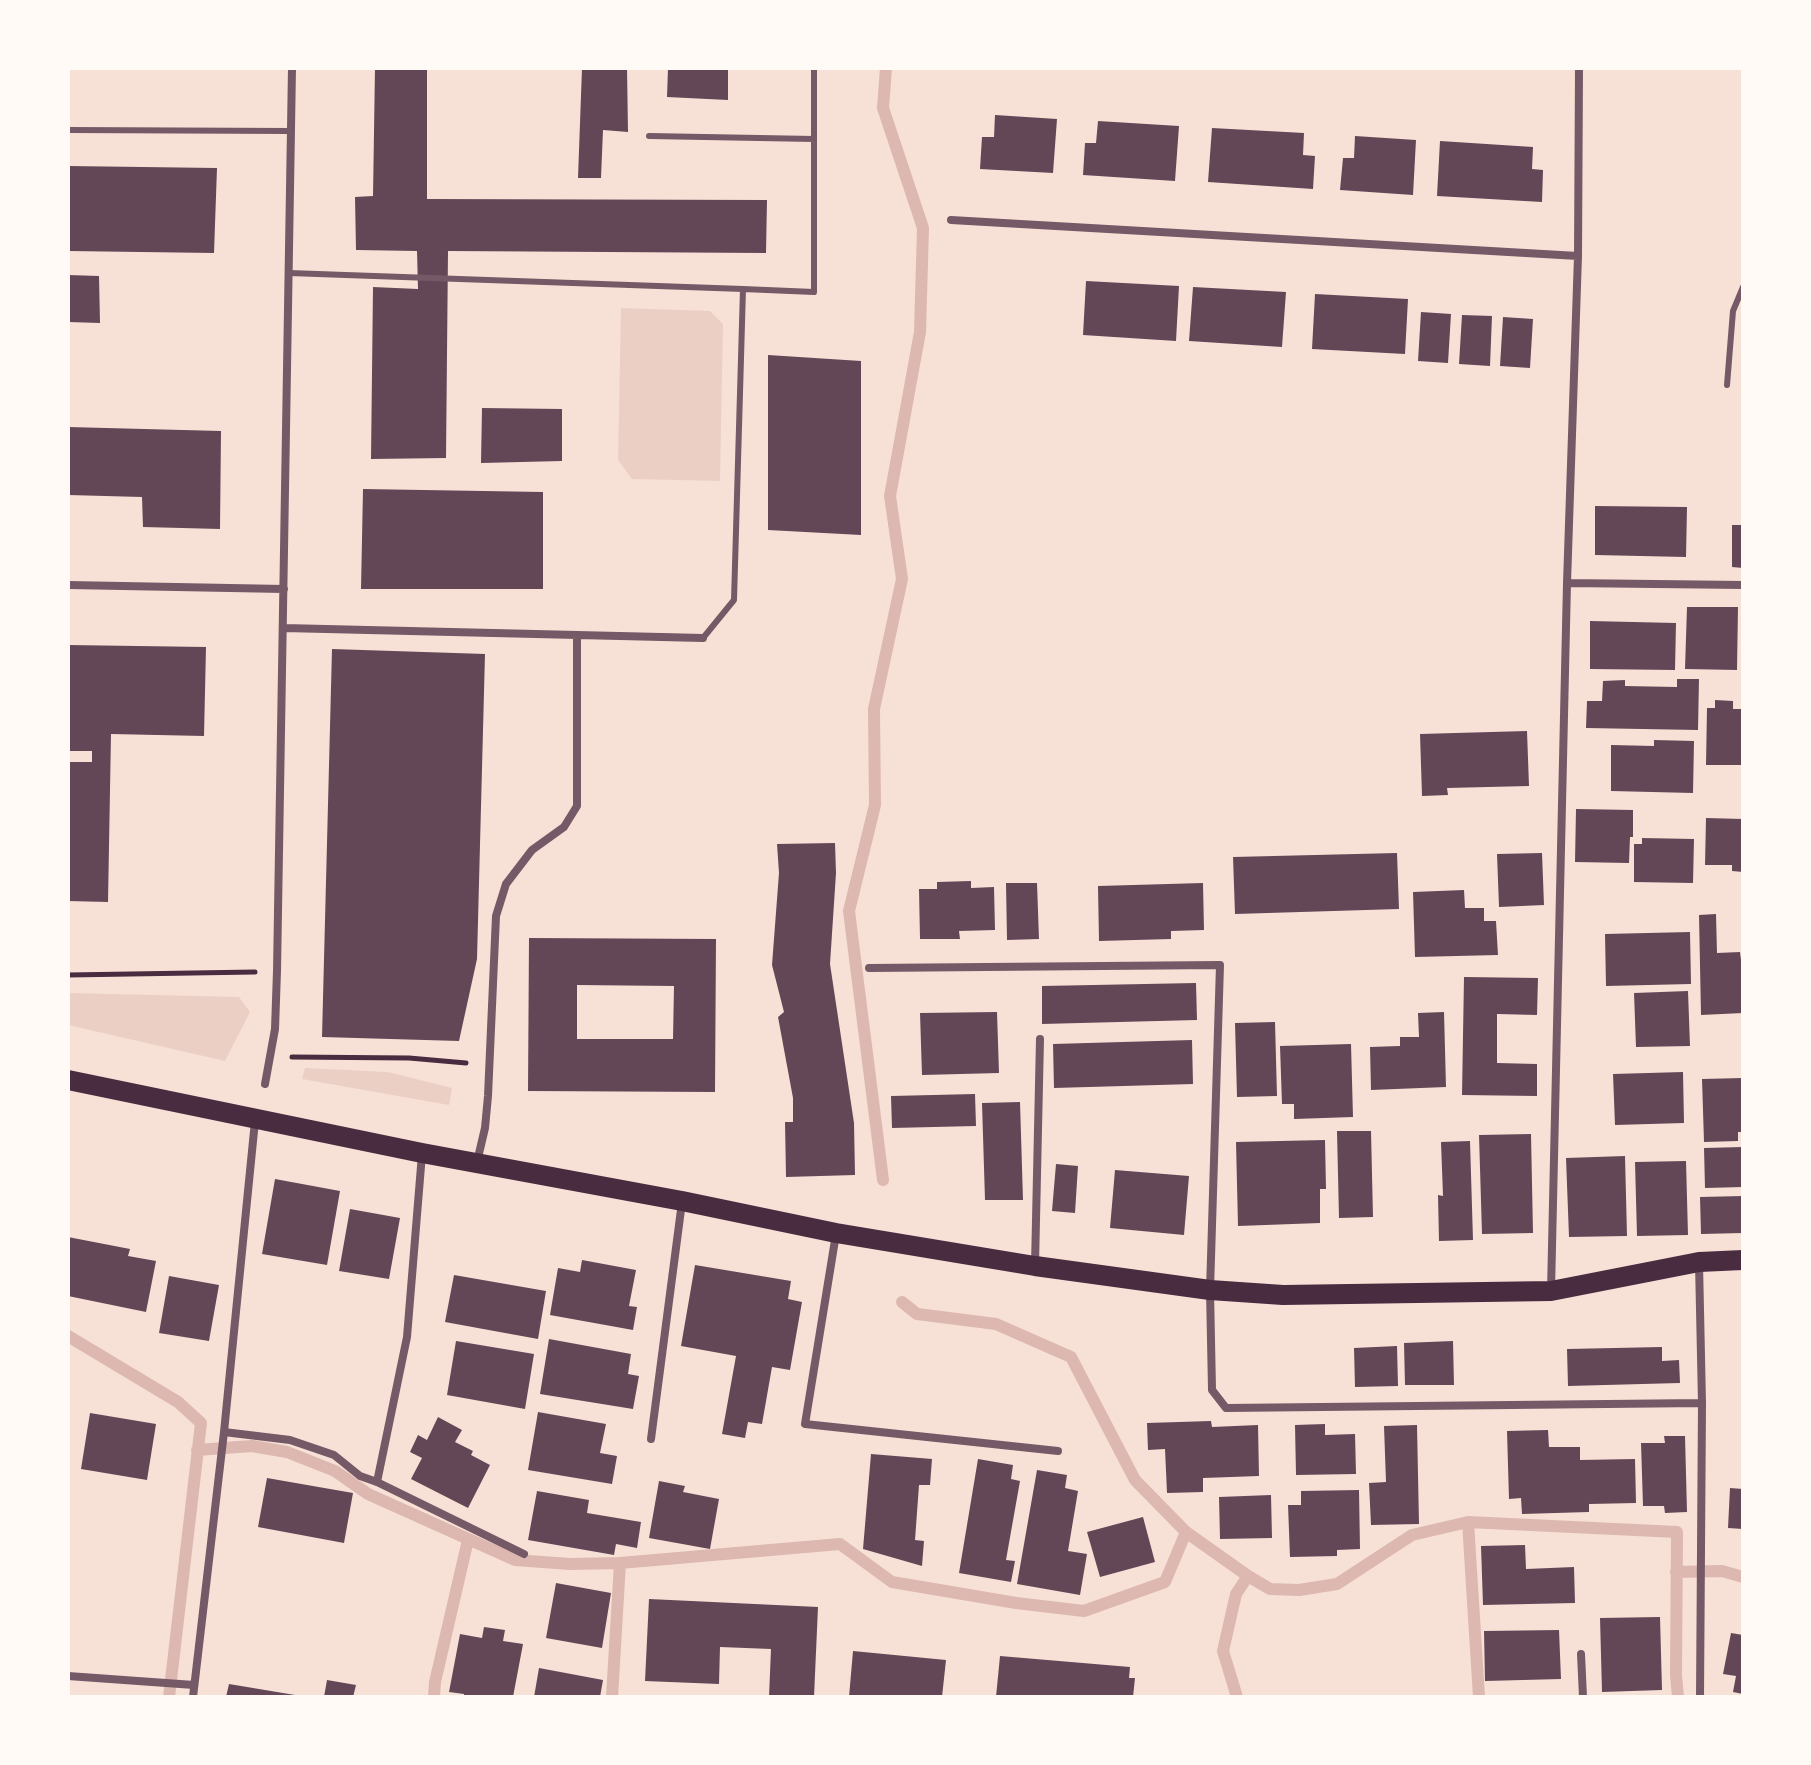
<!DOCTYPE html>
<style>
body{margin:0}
#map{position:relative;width:1811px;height:1765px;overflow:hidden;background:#f7e1d7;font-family:Karla,sans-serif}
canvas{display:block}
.frame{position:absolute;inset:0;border:70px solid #fffaf5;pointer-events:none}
</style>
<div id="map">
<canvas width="1811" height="1765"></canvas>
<div class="frame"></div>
</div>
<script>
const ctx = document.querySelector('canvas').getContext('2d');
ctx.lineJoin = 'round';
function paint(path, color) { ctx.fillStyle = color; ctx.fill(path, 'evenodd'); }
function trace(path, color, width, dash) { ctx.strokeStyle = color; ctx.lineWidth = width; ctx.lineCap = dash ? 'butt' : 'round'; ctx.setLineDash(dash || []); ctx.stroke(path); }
paint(new Path2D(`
 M621,308L710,311L723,324L720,481L632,479L618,460Z
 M68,993L239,997L250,1012L225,1061L68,1025Z
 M305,1068L388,1072L452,1088L449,1105L302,1079Z`), '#ebcfc5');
trace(new Path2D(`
 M883,1180L849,911L875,805L874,709L902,579L890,496L920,332L923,228L883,108L886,68
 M902,1302L917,1314L996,1324L1071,1357L1135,1480L1186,1532L1248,1576L1270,1589L1299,1590L1337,1584L1412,1535L1468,1522L1677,1532L1676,1675L1678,1697
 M68,1336L178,1402L201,1423L169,1697
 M197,1450L252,1446L287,1452L335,1471L368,1494L515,1560L570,1564L620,1563
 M1468,1522L1479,1697
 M1676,1572L1722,1571L1743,1577
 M434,1697L435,1682L468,1540
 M612,1697L620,1563L840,1544L892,1582L1016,1603L1084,1611L1165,1582L1186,1532
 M1237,1697L1223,1651L1236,1594L1248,1576`), '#dcb8b0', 12);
paint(new Path2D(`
 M375,68H427V199L767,200L766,253L448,251L446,458L371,459L373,287L418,289L417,251L356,250L355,197L373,196Z
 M582,68H627L628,132L603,130L601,178H578Z
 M668,68H728V100L667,97Z
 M995,115L1057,119L1053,173L980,169L982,137H994Z
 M1098,121L1179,126L1175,181L1083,175L1085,143H1096Z
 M1212,128L1304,133L1303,155L1315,156L1313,189L1208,182Z
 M1355,136L1416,140L1413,195L1340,190L1343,158H1354Z
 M1440,141L1533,147L1532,169L1543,170L1542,202L1437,196Z
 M68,166L217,168L214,253L68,251Z
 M68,275L99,276L100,323L68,322Z
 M1086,281L1179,286L1176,341L1083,335Z
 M1193,287L1286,292L1282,347L1189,341Z
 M1315,294L1408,299L1405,354L1312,349Z
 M1421,312L1451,314L1448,363L1418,361Z
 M1462,315L1492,316L1490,366L1459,364Z
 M1503,317L1533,319L1530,368L1500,366Z
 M768,355L861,361V535L768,530Z
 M482,408L562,409V461L481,463Z
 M68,427L221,431L220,529L143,527L142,497L68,495Z
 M363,489L543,492V589H361Z
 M1595,506L1687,507L1686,557L1595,555Z
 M1732,525H1743V568L1732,567Z
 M1687,607H1738L1737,670L1685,669Z
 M1590,621L1676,623L1675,670L1590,669Z
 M68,645L206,647L204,736L111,734L108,902L68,901V762H92V751H68Z
 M332,649L485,654L477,959L459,1041L322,1037Z
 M1677,679H1699L1698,730L1586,728L1587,701H1602L1603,681L1625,680V686L1677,687Z
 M1715,700L1733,701V709H1743V765H1706L1707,708H1715Z
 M1527,731L1529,786L1447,788L1448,795L1422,796L1420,734Z
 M1654,740L1694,741L1693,793L1611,791V745L1654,746Z
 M1576,809L1633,810V837H1630L1629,863L1575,862Z
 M1706,818L1743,819V872L1732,871V865H1705Z
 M1642,838L1694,839L1693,883L1634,882V844H1642Z
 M835,843L836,873L830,964L854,1123L855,1175L786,1177L785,1122H793V1098L778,1017L784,1012L772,965L779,873L777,844Z
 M1397,853L1399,909L1235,914L1233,857Z
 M1542,853L1544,905L1499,907L1497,854Z
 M971,881V888L994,887L995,930L959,931L960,939H920L919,889H937V882Z
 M1006,883H1037L1039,939L1007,940Z
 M1203,883L1204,930L1171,931V939L1099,941L1098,886Z
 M1464,890L1465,908H1484V921H1496L1498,955L1415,957L1413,892Z
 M1716,914L1717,953L1740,952L1741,960H1743V1013L1701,1015L1699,915Z
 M1690,932L1691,984L1606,986L1605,934Z
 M529,938L716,939L715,1092L528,1091ZM577,985L674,986L673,1039H577Z
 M1464,977L1538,978L1537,1015L1497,1014V1063L1537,1064V1096L1462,1095Z
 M1196,983L1197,1020L1042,1024V986Z
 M1688,991L1690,1046L1636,1047L1634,993Z
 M997,1012L999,1073L922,1075L920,1013Z
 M1444,1012L1446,1087L1371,1090L1370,1047L1400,1046V1037H1419L1418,1013Z
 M1275,1022L1277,1096L1237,1097L1235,1023Z
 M1192,1040L1193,1084L1054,1088L1053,1044Z
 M1351,1044L1353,1117L1294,1119V1104H1282L1280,1046Z
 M1683,1072L1684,1123L1615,1125L1613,1074Z
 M1743,1078V1132H1738V1141L1704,1142L1702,1079Z
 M975,1094L976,1126L892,1128L891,1096Z
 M1020,1102L1023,1200H985L982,1103Z
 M1337,1131H1371L1373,1217L1339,1218Z
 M1531,1134L1533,1233L1482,1234L1479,1135Z
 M1325,1140L1326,1189H1320V1223L1238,1226L1236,1142Z
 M1470,1141L1473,1240L1439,1241L1438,1195L1443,1196L1441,1142Z
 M1743,1147V1187L1705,1188L1704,1148Z
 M1625,1156L1627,1236L1569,1237L1566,1158Z
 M1686,1161L1688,1235L1637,1236L1635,1162Z
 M1056,1164L1078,1166L1075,1213L1052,1211Z
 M1115,1170L1189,1176L1184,1235L1110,1228Z
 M275,1179L340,1191L327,1265L262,1254Z
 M1743,1196V1233L1701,1234L1700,1197Z
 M350,1209L400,1218L389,1279L339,1271Z
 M68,1237L130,1249L128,1256L156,1261L146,1312L68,1296Z
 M582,1260L636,1270L629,1306L637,1307L633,1330L550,1315L558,1268L580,1272Z
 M695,1265L791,1281L788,1299L802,1302L790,1370L772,1367L762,1424L748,1422L745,1438L722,1434L736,1356L681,1346Z
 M454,1275L546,1291L538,1339L445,1322Z
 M169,1276L219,1285L209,1341L159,1333Z
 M549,1339L631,1354L628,1374L639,1376L633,1409L540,1394Z
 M456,1341L534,1354L525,1409L447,1395Z
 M1453,1341L1454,1385H1405L1404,1343Z
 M1397,1346L1398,1386L1355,1387L1354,1348Z
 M1662,1347V1361L1679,1360L1680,1383L1568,1386L1567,1349Z
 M538,1412L606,1424L600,1453L617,1456L612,1484L528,1470Z
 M90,1413L156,1424L147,1480L81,1469Z
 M438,1417L462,1430L455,1442L473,1451L471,1455L490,1465L468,1508L411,1479L422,1458L410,1452L418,1435L427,1440Z
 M1211,1421L1212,1427L1258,1425L1259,1476L1203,1478V1492L1167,1493L1165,1449L1148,1450L1147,1423Z
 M1325,1424V1435L1355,1434L1356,1474L1296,1475L1295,1425Z
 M1417,1425L1419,1524L1371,1525L1369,1483L1386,1482L1384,1426Z
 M1548,1430L1549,1447H1580V1460L1635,1459L1636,1503L1589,1504V1512L1522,1514L1521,1498L1509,1499L1507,1431Z
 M1664,1436H1685L1687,1512L1665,1513L1664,1506H1643L1641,1443H1665Z
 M871,1454L932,1459L930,1485H919L915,1540L924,1541L922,1566L863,1549Z
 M978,1459L1013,1465L1011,1479L1020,1481L1006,1560L1015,1561L1011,1582L959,1573Z
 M1037,1470L1067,1475L1065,1488L1078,1491L1068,1551L1087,1554L1080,1595L1017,1584Z
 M267,1478L353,1493L344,1543L258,1527Z
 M659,1481L685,1486L683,1492L719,1499L710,1549L649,1538Z
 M1730,1488L1743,1489V1529L1728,1528Z
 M1359,1490L1360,1549L1337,1550V1556L1290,1557L1288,1505H1301V1491Z
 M537,1491L589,1500L587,1513L641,1522L637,1548L616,1544L614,1555L528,1540Z
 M1271,1495L1272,1538L1220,1539L1219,1497Z
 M1143,1517L1155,1562L1100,1577L1087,1532Z
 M1525,1545L1526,1569L1574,1567L1575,1603L1483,1605L1481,1546Z
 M556,1583L611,1593L602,1648L546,1638Z
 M649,1599L818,1607L814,1697H769L771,1649L720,1647L719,1684L645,1681Z
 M1660,1617L1662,1690L1602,1692L1600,1618Z
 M484,1627L505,1630L503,1641L523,1644L513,1697H464V1694L449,1692L460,1634L482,1638Z
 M1559,1630L1561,1679L1485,1681L1484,1631Z
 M1731,1633L1743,1635V1694L1733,1692L1736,1676L1723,1674Z
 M853,1651L946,1660L942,1697H849Z
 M1000,1656L1130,1667L1129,1678H1135L1133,1697H996Z
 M539,1668L603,1680L600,1697H534Z
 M327,1680L356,1685L353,1697H324Z
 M229,1684L295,1695V1697H226Z`), '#644757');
trace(new Path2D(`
 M68,975L255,972
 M292,1057L409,1058L466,1063`), '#4a2c40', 5);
trace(new Path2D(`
 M68,130L291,131
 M649,136L814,139
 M289,273L743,289
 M1727,385L1733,311L1743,287
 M703,638L734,600L743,289L814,292V68`), '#755966', 6);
trace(new Path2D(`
 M951,220L1578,256
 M1567,583L1743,585
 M68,585L284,589
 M284,628L703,638
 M869,968L1220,965L1210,1290L1212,1390L1226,1408L1702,1403
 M265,1084L275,1029L277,971L292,68
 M477,1162L485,1128L488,1096L496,916L506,884L532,850L564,827L577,806V635
 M836,1234L805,1424L1058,1451
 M1699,1263L1702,1403L1700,1697
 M1035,1265L1040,1039
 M1551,1291L1567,583L1578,256L1579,68
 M224,1432L290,1440L334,1455L360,1476L377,1482L524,1554
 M651,1439L682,1202
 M377,1482L407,1337L422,1154
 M1581,1654L1583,1697
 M68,1676L194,1685
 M193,1697L224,1432L255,1121`), '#755966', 8);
trace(new Path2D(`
 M68,1080L422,1153L682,1201L836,1233L1035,1266L1210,1290L1283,1295L1551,1291L1699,1262L1743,1260`), '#4a2c40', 20);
</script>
